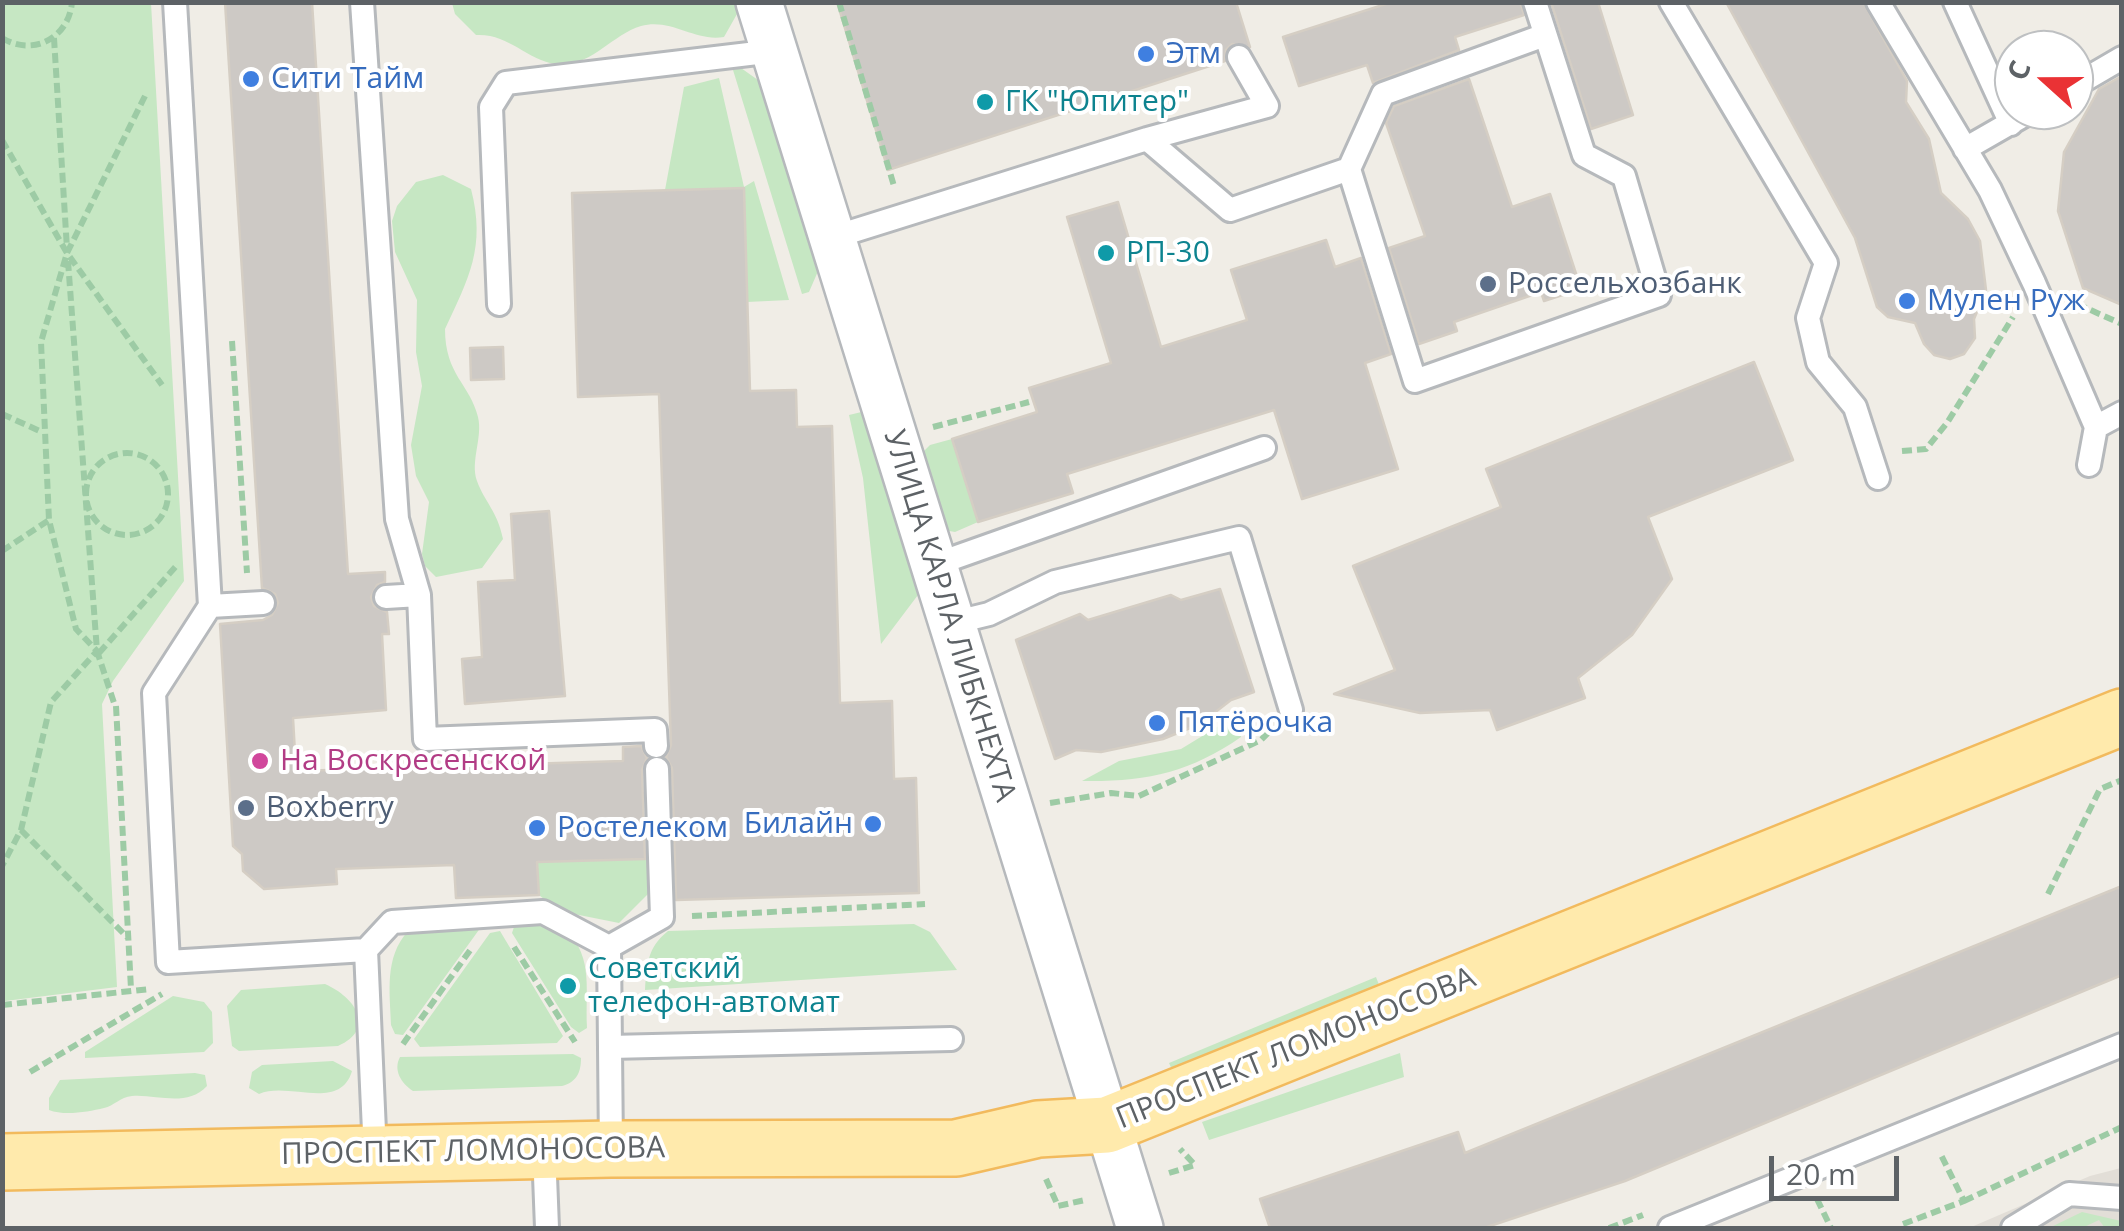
<!DOCTYPE html>
<meta charset="utf-8">
<style>
body{margin:0}
#map{position:relative;width:2124px;height:1231px;overflow:hidden;background:#f0ede6;font-family:"Open Sans",sans-serif}
canvas{display:block}
.frame{position:absolute;inset:0;border:5px solid #5d6266;pointer-events:none}
.north{position:absolute;left:1994px;top:30px;width:100px;height:100px;box-sizing:border-box;background:#fff;border:2px solid #bec0c2;border-radius:50%;rotate:291deg;font-size:28px;font-weight:700;line-height:40px;text-align:center;color:#5d6266}
.north::after{content:'';display:block;margin:auto;width:35px;height:45px;background:#ea3235;clip-path:polygon(50% 0,100% 100%,50% 72%,0 100%)}
.scale{position:absolute;left:1769px;top:1156px;width:130px;height:45px;box-sizing:border-box;border:5px solid #5d6266;border-top:0;padding-left:12px;font-size:30px;line-height:35px;white-space:nowrap;color:#5d6266;-webkit-text-stroke:8px #fff;paint-order:stroke}
</style>
<div id="map">
<canvas width="2124" height="1231"></canvas>
<div class="frame"></div>
<div class="north">С</div>
<div class="scale">20 m</div>
</div>
<script>
const ctx = document.querySelector('canvas').getContext('2d');
ctx.lineJoin = 'round';
function paint(path, color) { ctx.fillStyle = color; ctx.fill(path, 'evenodd'); }
function trace(path, color, width, dash) { ctx.strokeStyle = color; ctx.lineWidth = width; ctx.lineCap = dash ? 'butt' : 'round'; ctx.setLineDash(dash || []); ctx.stroke(path); }
function write(font, color, halo, rows, align = 'center') {
  ctx.font = font + ' "Open Sans",sans-serif'; ctx.lineWidth = 8; ctx.setLineDash([]); ctx.textBaseline = 'middle'; ctx.strokeStyle = halo; ctx.fillStyle = color; for (const [text, x, y, turn = 0] of rows) {
    ctx.save(); ctx.translate(x, y); ctx.rotate((+turn || 0) * Math.PI / 180); ctx.textAlign = isNaN(turn) ? turn : align; if (halo) ctx.strokeText(text, 0, 0); ctx.fillText(text, 0, 0); ctx.restore();
  }
}
paint(new Path2D(`
 M2121,1168V1228H1969L2090,1176Z`), '#e2ded7');
paint(new Path2D(`
 M736,2L737,14L724,37C694,42 672,18 641,26C611,35 591,68 556,64C527,60 508,33 476,35L455,14L452,3Z
 M2,3H151L184,581L113,681L102,704L117,987L5,1001Z
 M741,68L765,85L822,262L809,292L802,294L733,70Z
 M719,78L744,187L754,181L789,300L747,302L744,188L665,190L684,87Z
 M443,175L471,189C486,247 469,278 445,329C445,375 470,384 478,417C483,438 470,461 477,481C485,503 497,510 503,539L482,568L436,577L425,566L422,554L429,502L416,476L411,445L422,386L416,352L417,300L395,252L392,221L397,206L416,182Z
 M874,409L924,587L881,644L863,478L849,415Z
 M952,439L978,522L955,532L933,528L914,461L930,445Z
 M1240,713L1241,737C1189,773 1145,782 1082,781L1119,761L1181,749Z
 M648,859L650,892L619,923L559,911L539,895L537,862Z
 M477,923L481,927L403,1035L395,1034L391,1025C390,992 384,958 408,931Z
 M559,923C595,954 585,984 587,1028L579,1033L571,1027L512,933L514,927Z
 M914,924L930,932L957,970L645,990C647,964 647,948 668,931Z
 M500,931L563,1036L557,1043L420,1047L414,1039L490,933Z
 M1376,977L1383,995L1177,1081L1169,1063Z
 M325,984C355,997 377,1029 338,1046L239,1051L232,1046L227,1006L241,990Z
 M173,996L204,1002L212,1012L213,1043L204,1052L85,1058V1052Z
 M1400,1053L1404,1077L1209,1140L1202,1122Z
 M573,1054L581,1058C581,1072 577,1082 562,1086L413,1091C401,1083 393,1070 400,1057Z
 M333,1061L352,1071C340,1112 288,1081 259,1094L249,1088L252,1072L262,1065Z
 M195,1073L205,1075L207,1086C186,1108 157,1094 132,1096C120,1097 114,1106 104,1108C88,1112 64,1116 49,1110V1098L60,1080Z
 M2082,1212L2121,1221V1228H2105L2099,1220L2082,1228H2049Z`), '#c6e7c3');
const building = new Path2D(`
 M225,2H312L348,574L385,572V582L377,585L371,597L374,606L387,612L389,634H382L386,710L293,718L296,771L623,761V747L641,746L647,758L642,770L645,859L537,862L539,895L456,898L454,865L336,869L337,884L264,889L243,871L242,854L233,846L220,624L263,620L272,615L278,603L275,594L262,588Z
 M837,2H1236L1250,47L1232,44L1226,50L1225,61L888,170Z
 M1392,2H1520L1524,15L1455,37L1459,50L1373,83L1367,65L1299,86L1283,37Z
 M1551,2H1598L1633,115L1591,129Z
 M1726,2H1863L1907,81L1906,102L1929,139L1941,193L1968,219L1980,241L1986,290L1974,319L1975,338L1964,354L1950,359L1934,355L1924,344L1915,323L1888,317L1877,307L1855,238Z
 M2122,76V305L2083,288L2058,211L2064,152L2099,89Z
 M1469,79L1512,207L1550,194L1581,289L1544,301L1541,292L1454,322L1457,331L1419,344L1389,248L1425,236L1386,123L1394,106Z
 M744,188L750,391L796,390L797,427L832,426L840,703L892,701L894,779L916,778L919,893L676,900L672,768L666,757L671,745L659,394L578,397L572,193Z
 M1118,202L1161,347L1247,320L1231,270L1326,240L1335,267L1361,258L1391,354L1365,363L1398,469L1302,499L1274,410L1067,474L1073,493L978,522L952,439L1037,412L1029,388L1111,363L1067,217Z
 M503,347L504,379L471,380L470,348Z
 M1754,362L1793,460L1648,517L1672,579L1632,635L1578,678L1585,698L1497,730L1490,710L1420,713L1334,694L1395,670L1353,566L1501,507L1486,469Z
 M549,511L565,696L465,704L462,659L482,657L478,582L515,580L511,514Z
 M1220,589L1254,692L1231,700L1200,724L1163,739L1101,752L1076,750L1055,759L1016,640L1080,614L1088,620L1171,595L1181,600Z
 M2122,886V975L1625,1181L1484,1228H1270L1260,1199L1458,1132L1465,1153Z`);
paint(building, '#cdc9c5');
trace(building, '#d5cec4', 2.5);
const lane = new Path2D(`
 M175,2L210,606L154,693L168,962L366,950
 M362,2L397,519L419,595L425,739L655,730L656,746
 M1535,2L1584,155L1624,176L1659,295L1415,381L1349,169L1383,94L1545,35
 M1671,2L1826,263L1808,318L1818,362L1855,407L1878,478
 M1878,2L1990,190L2034,283L2096,427L2089,465
 M1955,2L2011,124
 M2074,86L2122,58
 M1147,139L1267,106L1239,57
 M1965,149L2033,110
 M831,238L1147,139L1230,210L1349,169
 M499,304L491,107L506,83L774,51
 M2096,427L2122,413
 M931,566L1264,448
 M386,597L419,595
 M210,606L263,603
 M952,623L989,614L1055,582L1239,538L1291,710
 M609,947L662,917L657,769
 M610,1047L951,1039
 M544,1150L547,1228
 M375,1154L366,950L392,922L543,912L609,947L611,1149
 M1670,1228L2122,1045
 M2013,1228L2069,1194L2122,1198`);
const street = new Path2D(`
 M759,2L1140,1228`);
const primary = new Path2D(`
 M2,1162L611,1149L956,1148L1038,1129L1107,1125L2122,717`);
trace(lane, '#b6b9bc', 28);
trace(street, '#b6b9bc', 50);
trace(primary, '#f2ba5d', 60);
trace(new Path2D(`
 M839,2L894,186
 M2,38C33,57 69,38 72,2
 M54,38L67,249
 M145,96L67,253L162,385
 M2,140L67,253L41,342L49,520L76,629L97,651L51,702L21,830L2,866
 M68,261L97,651L115,706
 M2077,304L2122,324
 M232,341L247,573
 M2,414L42,432
 M933,427L1029,402
 M1902,451L1926,449L1947,423L2013,317
 M86 494a41 41 0 1 1 82 0a41 41 0 1 1-82 0Z
 M2,551L49,520
 M99,653L177,565
 M116,706L131,989
 M1050,803L1111,793L1139,796L1261,740L1271,730
 M21,830L128,938
 M2048,894L2100,789L2122,780
 M692,916L925,904
 M514,947L575,1042
 M2,1005L150,989
 M403,1044L471,949
 M30,1072L162,994
 M1169,1173L1195,1165L1180,1149
 M1046,1179L1058,1206L1085,1200
 M1817,1199L1831,1228
 M1964,1201L2122,1127
 M1903,1224L1964,1201L1940,1153
 M1609,1228L1643,1215`), '#9dcba5', 6, [10, 5]);
trace(lane, '#fff', 22);
trace(street, '#fff', 45);
trace(primary, '#ffeaac', 55);
for (const [x, y, r, color] of [
 [1146,54,10,"#3f7fe0"],
 [251,79,10,"#3f7fe0"],
 [985,102,10,"#0f9aa8"],
 [1106,253,10,"#0f9aa8"],
 [1488,284,10,"#5c6f8a"],
 [1907,301,10,"#3f7fe0"],
 [1157,723,10,"#3f7fe0"],
 [260,761,10,"#d1479c"],
 [246,808,10,"#5c6f8a"],
 [873,824,10,"#3f7fe0"],
 [537,828,10,"#3f7fe0"],
 [568,986,10,"#0f9aa8"]
]) { const dot = new Path2D(); dot.arc(x, y, r, 0, 2 * Math.PI); ctx.fillStyle = color; ctx.fill(dot); trace(dot, '#fff', 4); }
write('30px', '#366cbe', '#fff', [
 ["Этм",1166,54],
 ["Сити Тайм",271,79],
 ["Мулен Руж",1927,301],
 ["Пятёрочка",1177,723],
 ["Билайн",853,824,"right"],
 ["Ростелеком",557,828]
], 'left');
write('30px', '#0d838f', '#fff', [
 ["ГК \"Юпитер\"",1005,102],
 ["РП-30",1126,253],
 ["Советский",588,969],
 ["телефон-автомат",588,1003]
], 'left');
write('30px', '#4e5e75', '#fff', [
 ["Россельхозбанк",1508,284],
 ["Boxberry",266,808]
], 'left');
write('30px', '#5d6266', '#fff', [
 ["УЛИЦА КАРЛА ЛИБКНЕХТА",949,616,73],
 ["ПРОСПЕКТ ЛОМОНОСОВА",1296,1049,-22],
 ["ПРОСПЕКТ ЛОМОНОСОВА",473,1152,-1]
]);
write('30px', '#b23c85', '#fff', [
 ["На Воскресенской",280,761]
], 'left');
</script>
